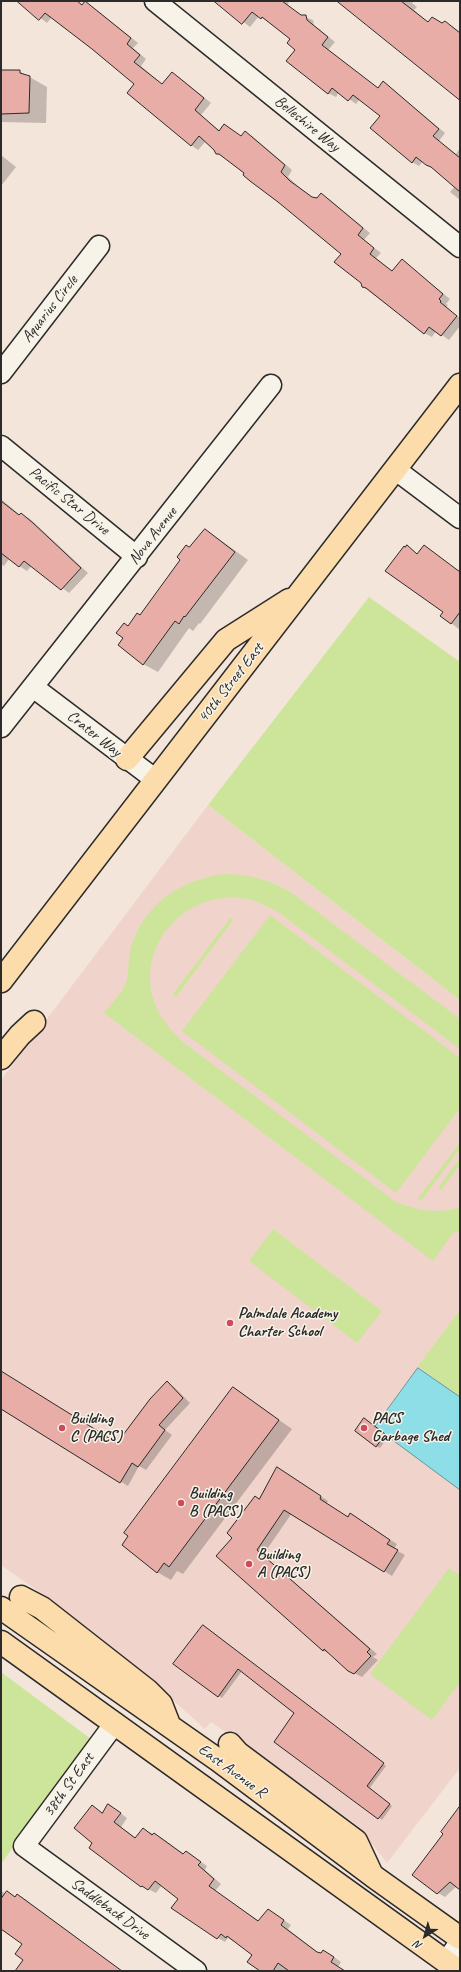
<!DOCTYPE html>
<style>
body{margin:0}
#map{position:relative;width:461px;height:1972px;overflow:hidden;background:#f4e5db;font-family:Caveat,sans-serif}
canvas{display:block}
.frame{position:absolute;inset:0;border:2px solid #2b2b2b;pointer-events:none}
.north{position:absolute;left:405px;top:1916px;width:40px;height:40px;-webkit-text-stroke:3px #f7f3e8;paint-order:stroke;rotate:217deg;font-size:11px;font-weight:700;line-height:16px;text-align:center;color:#2b2b2b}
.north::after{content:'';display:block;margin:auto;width:14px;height:18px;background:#2b2b2b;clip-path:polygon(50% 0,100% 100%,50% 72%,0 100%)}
</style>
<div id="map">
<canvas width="461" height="1972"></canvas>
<div class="frame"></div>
<div class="north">N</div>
</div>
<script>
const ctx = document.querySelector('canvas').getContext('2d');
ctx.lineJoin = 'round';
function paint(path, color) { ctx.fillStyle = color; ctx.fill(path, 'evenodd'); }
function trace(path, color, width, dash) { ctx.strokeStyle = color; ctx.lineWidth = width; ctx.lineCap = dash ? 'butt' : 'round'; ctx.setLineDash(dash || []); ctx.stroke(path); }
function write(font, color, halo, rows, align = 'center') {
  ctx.font = font + ' Caveat,sans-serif'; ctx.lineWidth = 3; ctx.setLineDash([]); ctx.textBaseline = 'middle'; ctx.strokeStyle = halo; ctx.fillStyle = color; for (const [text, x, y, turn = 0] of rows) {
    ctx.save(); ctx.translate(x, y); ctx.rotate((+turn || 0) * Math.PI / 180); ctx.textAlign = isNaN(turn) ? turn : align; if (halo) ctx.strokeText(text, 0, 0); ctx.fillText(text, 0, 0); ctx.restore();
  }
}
paint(new Path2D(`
 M208,805L460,1000V1768L387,1863L358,1826L247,1746L211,1722L205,1729L127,1659L49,1599L1,1565V1080Z`), '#f0d4cb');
paint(new Path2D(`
 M369,597L460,662V1000L208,805Z
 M224,874C250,874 270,880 292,893L460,1019V1049L278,912C266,906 254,899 241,898C188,892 140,940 152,994C156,1014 169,1029 183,1042L396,1202C417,1210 438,1215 460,1207V1231L453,1233L433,1261L104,1013C111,1004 122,993 126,983C129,977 128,957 131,947C145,903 180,880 224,874Z
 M270,915L460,1058V1108L396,1193L182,1031Z
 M230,918L233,920L176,997L173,994Z
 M460,1143V1149L421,1201L418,1198Z
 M460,1158V1165L441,1190L438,1188Z
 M273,1229L382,1311L357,1343L249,1261Z
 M460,1310V1396L442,1385L418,1366Z
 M449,1568L460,1576V1682L432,1720L370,1674Z
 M1,1672L91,1739L1,1864Z`), '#cce59b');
const water = new Path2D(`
 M418,1368L460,1397V1490L375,1427Z`);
paint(water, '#8ddee7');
trace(water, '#66969c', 1);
paint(new Path2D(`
 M18,1H74L83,6L86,3L93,7L138,43L133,48L146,59L141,66L163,85L172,73L179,77L211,103L201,115L220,131L242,137L245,132L252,136L292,170L288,177L298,186L314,199H317L321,195L329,199L370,233L364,240L381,253L376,258L393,272L402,260L450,299L446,304L448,305L446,307L460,318V326L449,340L436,331L432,337L424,333L362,286V282L342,254L245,173L226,158L217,154L215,149L206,141L198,150L191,145L135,84L93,48L52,17L47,23Z
 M217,1H287L289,3L287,5L302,16L313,20L314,25L335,42L328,50L378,88L383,82L390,87L445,133L439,141L456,154L460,148V200L450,192L455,186L435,169L423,161L419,166L412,162L381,116L360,99L356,104L339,92L336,97L328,93L297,50L291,39L269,22L259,16L250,27Z
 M339,1H414L412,3L417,7L414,10L429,23L443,25L445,22L452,26L460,32V100Z
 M1,71H19L47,87L46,123L1,122Z
 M1,155L16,167L1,186Z
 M1,499L20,515L21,514L29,518L41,529L88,573L69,593L32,565L27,571L9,559L4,566L1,564Z
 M205,530L219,539L248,560L200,624L199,623L193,631L189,628L158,672L143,664L124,638L128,626L141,616L190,548Z
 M424,546L460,572V630L442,616L445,612L407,547L418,554Z
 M1,1372L117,1444L167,1382L174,1387L190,1403L165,1430L172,1435L146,1470L139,1466L128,1486L1,1408Z
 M233,1388L292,1429L183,1574L177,1571L171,1580L157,1572Z
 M367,1421L388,1437L380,1448L376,1446Z
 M285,1473L328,1501L326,1504L348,1518L357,1519L397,1544L394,1549L405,1555L392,1576L292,1513L263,1555L377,1654L373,1657L378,1660L362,1677L348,1670L331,1654L323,1651L234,1539L260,1500Z
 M206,1629L386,1766L369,1789L392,1806L382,1820L276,1742L296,1712L242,1671L222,1698L219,1696Z
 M92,1806L103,1813L116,1810L127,1818L121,1827L136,1838L143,1829L162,1838L184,1854L186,1852L193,1856L207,1866L205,1870L221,1884L215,1891L259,1921L275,1914L291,1925L288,1929L320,1954L331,1955L341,1962L338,1967L344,1971H262L254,1954L228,1938L225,1942L218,1938L173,1907L179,1898L162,1885L156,1893L148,1889L93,1843Z
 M460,1816V1888L457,1886L445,1897L438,1893Z
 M1,1891L6,1894L8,1892L16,1897L18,1895L25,1899L122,1971H26L23,1944L1,1927Z`), '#0003');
const building = new Path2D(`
 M17,1H77L82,5L85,1L131,38L127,44L140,55L134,62L162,84L172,72L204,98L195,110L219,131L224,124L241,136L245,131L285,165L281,172L290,181L312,197L317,198L321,193L363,228L358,235L374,248L370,254L392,271L402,259L443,294L439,299L441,301L440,302L457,316L441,336L429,327L424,334L366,288L362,287L361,283L334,262L341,254L278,202L250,181L243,175L244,173L219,154H216L214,150L199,136L191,146L127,93L134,84L92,49L45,13L39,20Z
 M214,1H282L301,15H306L307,20L328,37L322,45L378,88L383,81L439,129L433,136L460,158V192L431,167L426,165L416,157L412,163L370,128L380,116L353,95L348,101L332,88L328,94L286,61L295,50L287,43L290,39L262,17L261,19L252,12L242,24Z
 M337,1H401L428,22L432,17L442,23L445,21L460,33V100Z
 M1,70H20V73L30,76L29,113L1,114Z
 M1,501L19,515L21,513L33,523L81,568L61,590L24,561L19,567L1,553Z
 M205,529L235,552L185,617L184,616L179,624L175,621L143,665L118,645L123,638L116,633L124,623L128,626L137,613L140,615L180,560L177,557L186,545L189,547Z
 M407,545L417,554L424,545L460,572V612L451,624L440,616L443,612L385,571L404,546L405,547Z
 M1,1371L117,1443L150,1399L167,1381L183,1398L159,1425L165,1430L138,1467L132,1463L120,1483L1,1409Z
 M233,1387L279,1420L169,1567L164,1563L157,1573L122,1545L128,1536L124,1533Z
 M364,1418L385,1434L376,1447L355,1431Z
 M277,1467L321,1496L320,1499L348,1517L350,1513L390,1540L387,1544L398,1550L384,1572L284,1510L257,1550L370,1649L367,1652L371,1656L354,1674L348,1671L324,1649L323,1651L216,1556L232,1538L227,1533L255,1496L259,1499Z
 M203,1625L384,1763L367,1786L390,1804L378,1819L274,1742L294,1713L238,1669L218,1697L173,1664Z
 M108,1804L121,1813L114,1822L135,1838L143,1828L152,1835L154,1833L183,1854L186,1851L201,1862L198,1865L214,1879L209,1886L258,1921L268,1909L284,1920L281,1925L317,1952L321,1953L323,1950L334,1957L331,1962L345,1971H289L278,1963L273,1971H260L247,1962L252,1955L227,1936L226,1938L221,1934L217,1939L171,1908L178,1899L155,1881L148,1890L142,1886L141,1887L89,1848L92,1843L74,1828L92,1805L102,1813Z
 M460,1806V1890L450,1882L437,1894L412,1875L443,1834L441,1832Z
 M7,1891L15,1897L17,1894L122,1971H15L23,1960L15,1954L22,1944L1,1929V1899Z`);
paint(building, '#e8ada6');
trace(building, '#2b2b2b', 1);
const minor = new Path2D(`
 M155,1L460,247
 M1,373L99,246
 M1,446L137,557
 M396,470L460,518
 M33,687L156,780
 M1,727L271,385
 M115,1723L24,1846L196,1971
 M446,1962L460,1942`);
const major = new Path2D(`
 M127,759L226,640L289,600
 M1,981L460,385
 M1,1058L20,1035L34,1022
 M21,1597L42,1608L148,1691L161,1704L168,1722
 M1,1608L218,1760L373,1876L460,1938
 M1,1642L459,1971
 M230,1744L238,1753L356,1841L371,1873`);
trace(minor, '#2b2b2b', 23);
trace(major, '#2b2b2b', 25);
trace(minor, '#f7f3e8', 20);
trace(major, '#fddcac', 22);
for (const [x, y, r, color] of [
 [230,1323,4,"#d1495b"],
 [62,1428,4,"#d1495b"],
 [364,1428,4,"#d1495b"],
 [181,1503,4,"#d1495b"],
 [249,1564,4,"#d1495b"]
]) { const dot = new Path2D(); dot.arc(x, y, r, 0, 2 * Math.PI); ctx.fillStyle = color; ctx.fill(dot); trace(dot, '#f7f3e8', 1.5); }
write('16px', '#2b2b2b', '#f7f3e8', [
 ["Belleshire Way",307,124,39],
 ["Aquarius Circle",50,309,-52],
 ["Pacific Star Drive",69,501,39],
 ["Nova Avenue",153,536,-52],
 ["40th Street East",231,683,-52],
 ["Crater Way",94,734,38],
 ["East Avenue R",232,1771,36],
 ["38th St East",69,1785,-54],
 ["Saddleback Drive",110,1909,36]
]);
write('bold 16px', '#2b2b2b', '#f7f3e8', [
 ["Palmdale Academy",238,1314],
 ["Charter School",238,1332],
 ["Building",70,1419],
 ["C (PACS)",70,1437],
 ["PACS",372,1419],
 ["Garbage Shed",372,1437],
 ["Building",189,1494],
 ["B (PACS)",189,1512],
 ["Building",257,1555],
 ["A (PACS)",257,1573]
], 'left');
</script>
